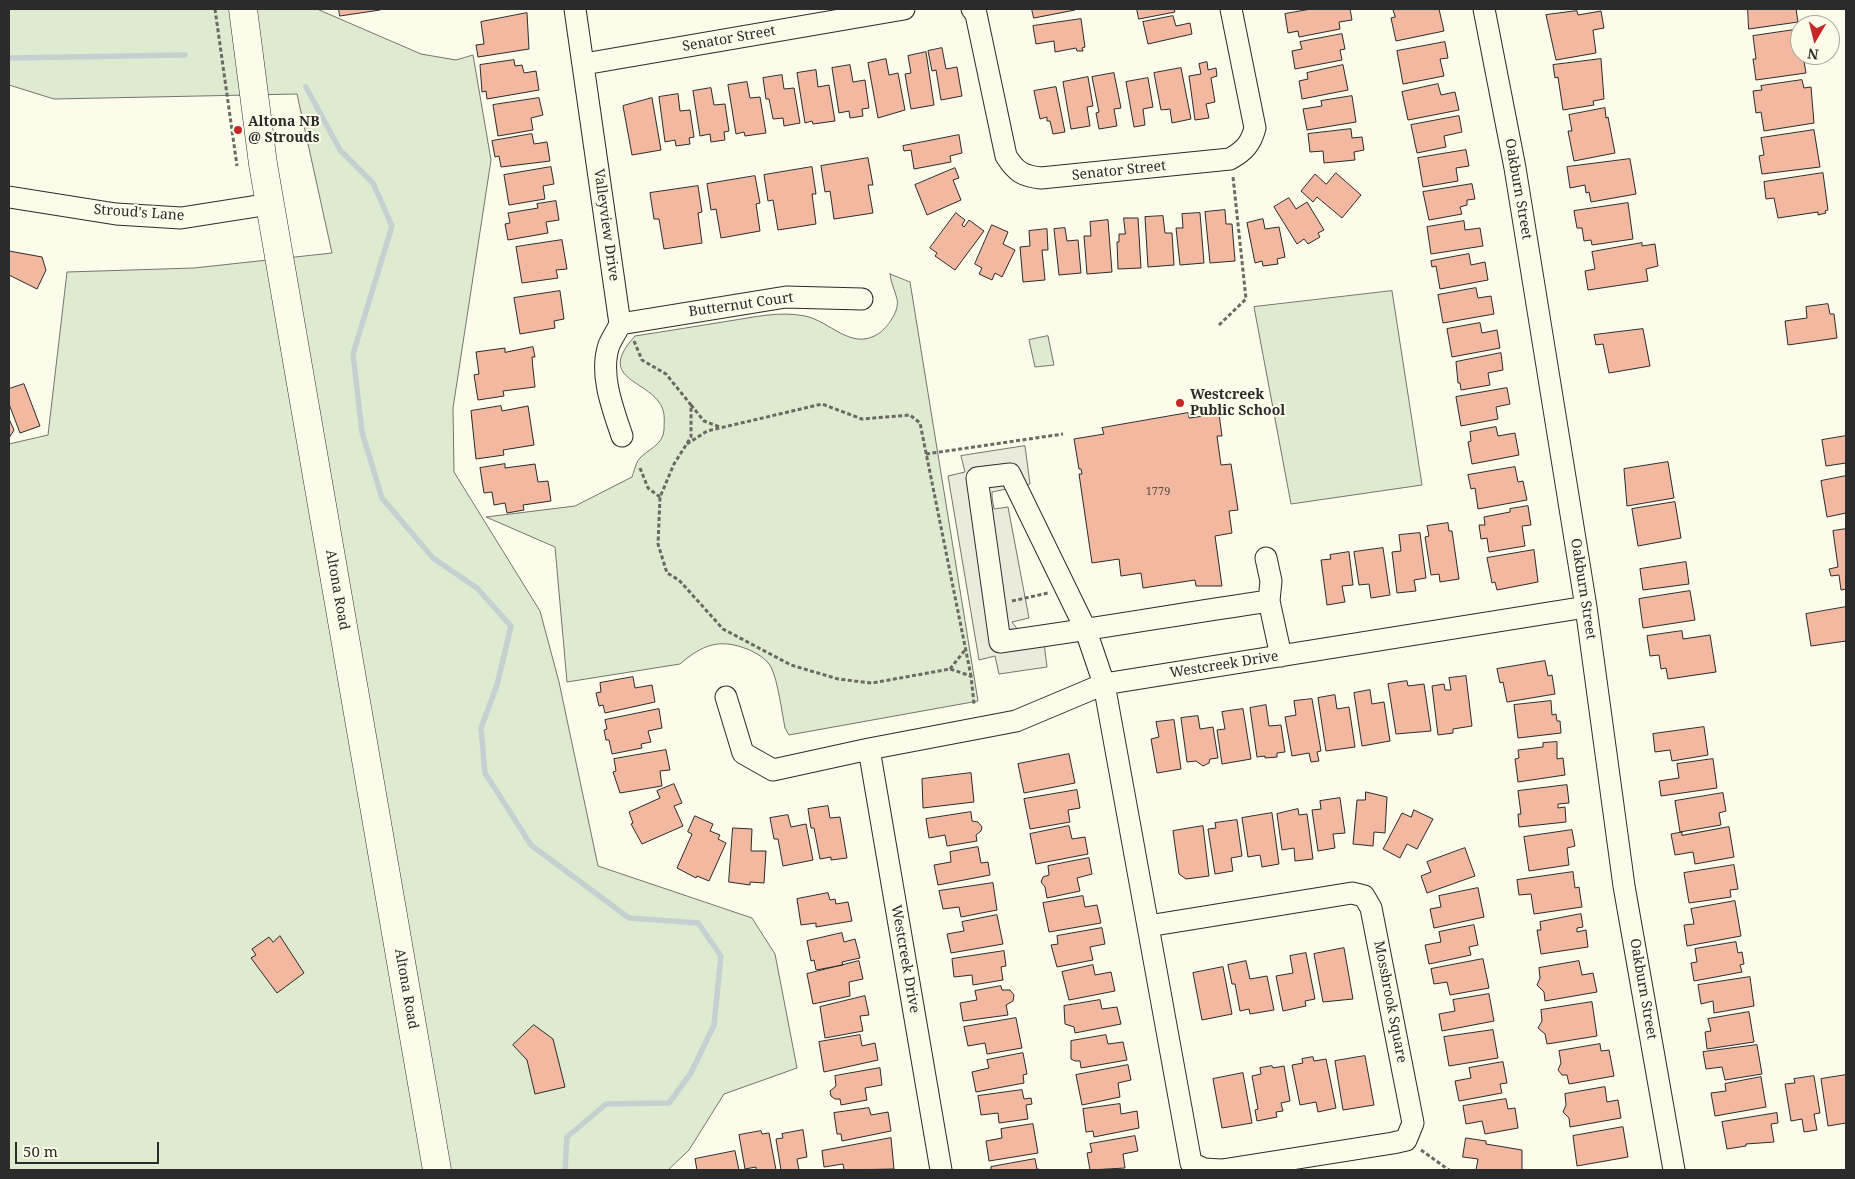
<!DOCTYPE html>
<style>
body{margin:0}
#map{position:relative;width:1855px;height:1179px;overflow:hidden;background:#fdfbea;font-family:"Noto Serif",serif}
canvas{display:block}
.frame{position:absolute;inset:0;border:10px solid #2b2b2b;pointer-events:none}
.north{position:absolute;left:1790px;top:15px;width:50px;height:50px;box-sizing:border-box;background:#fdfbea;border:1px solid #a9a89e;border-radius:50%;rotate:188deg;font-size:14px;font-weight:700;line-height:20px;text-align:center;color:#2b2b2b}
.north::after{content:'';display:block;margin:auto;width:18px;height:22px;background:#c62828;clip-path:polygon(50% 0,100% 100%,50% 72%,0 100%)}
.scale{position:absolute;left:15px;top:1142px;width:144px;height:22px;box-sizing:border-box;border:2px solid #2b2b2b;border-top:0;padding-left:6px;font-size:15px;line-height:18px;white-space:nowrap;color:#2b2b2b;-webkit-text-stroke:4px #fdfbea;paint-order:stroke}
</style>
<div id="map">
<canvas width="1855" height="1179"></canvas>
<div class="frame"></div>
<div class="north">N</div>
<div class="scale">50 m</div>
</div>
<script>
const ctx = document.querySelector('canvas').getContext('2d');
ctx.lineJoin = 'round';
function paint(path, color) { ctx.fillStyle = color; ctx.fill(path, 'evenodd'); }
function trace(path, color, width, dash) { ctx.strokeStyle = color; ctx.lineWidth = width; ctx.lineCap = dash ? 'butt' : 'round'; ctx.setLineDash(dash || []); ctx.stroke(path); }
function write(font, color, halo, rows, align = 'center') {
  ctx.font = font + ' "Noto Serif",serif'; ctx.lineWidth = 4; ctx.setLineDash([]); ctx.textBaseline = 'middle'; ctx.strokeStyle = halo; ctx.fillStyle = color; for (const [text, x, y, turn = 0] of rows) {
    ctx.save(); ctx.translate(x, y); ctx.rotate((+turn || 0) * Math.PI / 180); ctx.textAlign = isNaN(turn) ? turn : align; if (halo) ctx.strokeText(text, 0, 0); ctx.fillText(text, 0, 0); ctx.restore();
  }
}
const green = new Path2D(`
 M9,9H317L421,54L456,60L473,55L491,160L453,408L454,472L540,611L559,682L598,866L752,918L775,954L797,1068L724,1094L689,1150L668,1170H9V444L48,435L67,272L194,268L332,253L297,94L54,99L9,85Z
 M890,274L910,282L978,701L789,735L785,728C782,713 778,681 771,667C767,659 755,652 747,649C719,638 702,645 680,664L567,682L555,547L486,517L575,506L632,477C634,471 636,463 639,459C648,449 663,445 664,430C664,425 665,415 663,410C653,379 593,382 635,336C667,331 698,326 729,321C755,317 779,311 805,316C830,321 851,351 878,334C887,328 900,311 897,299C895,290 891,284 890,274Z
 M1392,291L1422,485L1291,504L1254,307Z
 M1048,336L1054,365L1035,367L1029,340Z`);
paint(green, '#deebd1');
trace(green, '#74746e', 1);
const parking = new Path2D(`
 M1025,446L1030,484L992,492V497L994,509L1008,507L1029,618L1012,622L1018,630L1042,627L1047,667L999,674L995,656L979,660L948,476L965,472L961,456Z`);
paint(parking, '#eceadb');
trace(parking, '#74746e', 1);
trace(new Path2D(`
 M9,58L185,55
 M306,87L340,150L373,183L392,226L353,354L362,432L382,498L433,558L477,588L511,626L497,685L481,728L485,773L531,845L629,918L698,923L721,956L714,1025L691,1073L669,1103L606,1104L567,1137L565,1170`), '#c7d0d0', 5.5);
const building = new Path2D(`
 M339,9H380V10L340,16Z
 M1032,9H1075V10L1034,18Z
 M1137,9H1174L1175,12L1139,19Z
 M1311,9H1350L1352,20L1339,22L1340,29L1299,37L1298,31L1288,33L1285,14Z
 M1393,9H1439L1444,31L1396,41L1391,18L1395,17Z
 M1748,9H1796L1798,22L1749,29Z
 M1577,11L1578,15L1601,11L1604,28L1593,30L1596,53L1556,60L1546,15Z
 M527,13L529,49L478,57L476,45L484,44L481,22Z
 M1173,16L1176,26L1190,23L1192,34L1148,44L1143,22Z
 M1081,19L1085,47L1082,48L1083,51H1077L1076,48L1055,52L1054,41L1036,44L1033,26Z
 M1794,30L1795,38L1800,37V55H1803L1806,73L1756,80L1753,59H1756L1753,36Z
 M1342,34L1345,49L1340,50L1342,60L1295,69L1292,51L1302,49L1300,42Z
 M1445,42L1448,58L1440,59L1444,76L1403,84L1397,51Z
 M942,48L946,69L957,67L962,96L941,100L936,70L932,71L928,51Z
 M926,52L934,105L911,109L905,74L911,73L908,56Z
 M886,59L889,75L898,73L905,110L878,118L868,63Z
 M1601,59L1604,99L1593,101L1594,105L1563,110L1558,77L1555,78L1553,65Z
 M514,60L515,66L522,65L524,73L536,71L539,90L487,99L486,91L482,92L480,65Z
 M1207,62L1208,70L1216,68L1217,76L1211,78L1215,102L1206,104L1209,118L1195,120L1189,76L1201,74L1199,64Z
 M850,65L853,82L865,80L869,108L862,109L863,116L850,118L849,111L839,113L832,68Z
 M1343,65L1348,90L1302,99L1299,81L1308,79L1307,73Z
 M1181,68L1191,119L1172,123L1170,109L1161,110L1154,73Z
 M816,70L818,87L829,85L835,121L813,124L812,121L805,123L797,73Z
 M1114,73L1121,108L1114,109L1117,126L1099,129L1096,113L1099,112L1092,77Z
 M782,75L784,89L794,88L800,123L784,126L783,118L773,119L769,99H766L763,78Z
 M1088,77L1093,106L1087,107L1090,126L1071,129L1063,82Z
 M1148,78L1153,107L1143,109L1145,125L1134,127L1126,82Z
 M1802,80L1804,88L1811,87L1814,123L1764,131L1761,112L1756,113L1753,91L1762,90L1761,86Z
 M747,82L750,98L760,97L766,133L745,136L744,132L736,134L728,85Z
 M1438,84L1441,95L1455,92L1459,110L1408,120L1402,92Z
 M1056,87L1065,132L1053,134L1050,121H1047V117L1040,119L1034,91Z
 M711,88L714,105L725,104L729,131L724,132L725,140L711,142L710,134L700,136L693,91Z
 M678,94L680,111L690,110L694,137L689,138L690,144L676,146L675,140L665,142L659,97Z
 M1352,96L1356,122L1307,130L1303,109L1322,106L1321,101Z
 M539,98L543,115L531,118L533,130L498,136L493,105Z
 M652,98L661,150L632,155L623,106Z
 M1605,108L1606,118L1608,117L1615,153L1574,161L1568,131H1572L1569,115Z
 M1459,116L1462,132L1444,136L1446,147L1417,153L1411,125Z
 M1351,129L1352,138L1362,137L1364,150L1354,152L1355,160L1324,163L1323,151L1310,152L1308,134Z
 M1814,130L1820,167L1762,174L1759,156L1764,155L1761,138Z
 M532,134L534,144L547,142L550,161L501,167L499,156L495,157L492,141Z
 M959,135L962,153L950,156L951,162L914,169L911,150L904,151L903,146Z
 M1466,150L1469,166L1456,168L1458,181L1423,187L1418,158Z
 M868,158L873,185H868L873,213L834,219L830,191L825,192L821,166Z
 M1630,159L1636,194L1591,202L1589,192L1586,193L1585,185L1570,188L1567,167Z
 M551,167L554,184L543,186L545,199L509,205L504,175Z
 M812,167L816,194H812L816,224L778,230L773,200L768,201L764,175Z
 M955,168L959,178L953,180L961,200L927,215L915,185Z
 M1336,173L1361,195L1342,218L1317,197L1313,202L1301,191L1315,174L1326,184Z
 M1823,173L1828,210L1825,211L1826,213L1818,215V212L1778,218L1774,198L1766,199L1764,182Z
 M755,176L760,203L756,204L760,231L721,238L716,209L711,210L707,184Z
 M1472,184L1475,199L1467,200V205L1460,207L1462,214L1429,220L1423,192Z
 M698,186L702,212L698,213L702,243L664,249L659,219H654L650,193Z
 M1289,198L1296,209L1307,202L1324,230L1318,233L1320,237L1308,244L1304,239L1297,244L1274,207Z
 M556,201L559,220L546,222L548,233L508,240L505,224L510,223L508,213L538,208L537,204Z
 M1628,203L1633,239L1592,245L1591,240L1584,241L1582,228H1577L1574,211Z
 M1225,210L1226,224H1232L1235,261L1210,263L1205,212Z
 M956,213L965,220L962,225L964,227L969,220L984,231L955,270L935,256L937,253L930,248Z
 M1200,213L1204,263L1180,265L1176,228H1183L1182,214Z
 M1163,216L1165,233H1172L1174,265L1148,267L1145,217Z
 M1124,218H1138L1141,268L1118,269L1117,242H1119V234H1125Z
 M1263,219L1265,229L1279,227L1285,257L1277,259L1278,264L1263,266L1262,261L1255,263L1247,223Z
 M1108,220L1112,272L1087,274L1084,236H1091L1090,222Z
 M1464,221L1465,230L1480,228L1483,246L1431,254L1427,227Z
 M992,225L1008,232L1003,244L1015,250L1002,277L995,273L992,280L979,274L982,268L975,264Z
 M1065,228L1067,241L1078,240L1081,273L1059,275L1054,229Z
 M1047,229L1048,250H1042L1045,280L1023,282L1020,247L1030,246L1029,231Z
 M562,240L567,269L556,270L558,278L522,283L516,247Z
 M1642,243V246L1655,244L1658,266L1646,269L1648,281L1588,290L1585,271L1595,269L1592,252Z
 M9,251L42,257L46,270L37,289L9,275Z
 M1469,254L1471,265L1485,262L1488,280L1440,289L1436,266L1432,267L1431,261Z
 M1476,288L1478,298L1491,296L1494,314L1443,323L1438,295Z
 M560,291L564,319L554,321L555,328L520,334L514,298Z
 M1828,304L1830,314H1834L1837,338L1788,345L1785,321L1807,318L1806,307Z
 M1480,323L1482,333L1497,330L1500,348L1452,357L1447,329Z
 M1643,329L1650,366L1609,373L1603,344L1596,345L1594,335Z
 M533,347L535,357H532L533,369L535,387L503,391L504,396L478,400L474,375L479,374L476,352L505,348V352Z
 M1501,353L1503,370L1488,373L1490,385L1461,390L1460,383H1458L1456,362Z
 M24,384L40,426L20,433L9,404V389Z
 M1507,388L1510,404L1496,407L1498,419L1461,426L1456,397Z
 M501,406L502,411L528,406L534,445L503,450L504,455L476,459L471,411Z
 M1188,413L1189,418L1219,414L1222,436H1217L1221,465L1231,464L1238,510L1229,511L1232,533L1215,536L1222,586H1196L1195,580L1143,588L1141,573L1121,576L1119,559L1092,563L1079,474H1082L1081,469H1079L1074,439L1104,434L1102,428Z
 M9,419L14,430L9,438Z
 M1496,427L1498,436L1515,433L1519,455L1472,464L1468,442L1471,441L1470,432Z
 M1846,436V463L1826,466L1822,440Z
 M1668,462L1674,498L1627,506L1624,469Z
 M505,464V468L535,464L538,482L548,481L551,501L523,505L524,510L507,513L505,503L494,505L492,492L484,493L480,468Z
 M1515,467L1518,482L1523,481L1527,500L1478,509L1475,488L1471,489L1468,475Z
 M1846,476V513L1827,517L1821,481Z
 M1675,502L1681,538L1638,546L1632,509Z
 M1528,506L1531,525L1522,526L1525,546L1489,552L1487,538L1481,539L1479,525H1485L1484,517L1510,512V509Z
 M1448,523L1449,531H1452L1459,579L1440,582L1439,574L1431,575L1425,537L1429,536L1427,526Z
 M1846,529V589L1841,590L1839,575L1831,576L1829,569L1838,567L1833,531Z
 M1420,533L1426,578L1414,580L1416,591L1397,593L1392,552L1401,551L1399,535Z
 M1383,548L1390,595L1371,598L1369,584L1359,585L1354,552Z
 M1534,550L1538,582L1497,590L1495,582L1492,583L1487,558Z
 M1349,552L1353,585L1342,586L1345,602L1327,605L1321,560L1331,559L1330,555Z
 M1686,562L1689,584L1643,590L1640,569Z
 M1690,591L1695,620L1643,628L1639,599Z
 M1846,607V641L1811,646L1806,614Z
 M1682,631L1683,639L1710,635L1716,672L1668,679L1666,668L1661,669L1659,655L1650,656L1647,636Z
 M1545,661L1548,676L1552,675L1555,694L1507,702L1503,682L1500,683L1497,669Z
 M1466,676L1472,726L1453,729V733L1438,735L1432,686L1444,684L1445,690H1451L1449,678Z
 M633,677L635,688L652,685L655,702L605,713L603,705L599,706L596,693L601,692L600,683Z
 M1407,681L1408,686L1424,684L1431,731L1396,734L1388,684Z
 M1370,690L1372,704L1384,702L1390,741L1362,746L1354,693Z
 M1335,695L1337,709L1349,707L1355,747L1326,751L1318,698Z
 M1312,699L1321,751L1317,752L1319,761L1311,762L1309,753L1292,756L1285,717L1296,715L1294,701Z
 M1551,701L1552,715L1556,714L1557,721H1560L1561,733L1518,738L1514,705Z
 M1266,705L1269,726L1281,725L1285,752L1277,753V757L1265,758V756L1257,757L1250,708Z
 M659,709L662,728L648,731L651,742L641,744L642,748L612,754L609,740H606L604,730L607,729L605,720Z
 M1243,709L1251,759L1222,764L1217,730L1225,729L1222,712Z
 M1198,716L1200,729L1213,727L1218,758L1210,759L1209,763L1203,766L1196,761L1187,762L1181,718Z
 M1174,720L1181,769L1157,773L1151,739L1159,737L1156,722Z
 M1704,727L1708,755L1672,761L1670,750L1655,752L1653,734Z
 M1557,742V759L1563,758L1565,775L1518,782L1515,759L1519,758L1518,750L1543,747V743Z
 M666,750L670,770L660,771L662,786L620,793L613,772L616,771L614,759Z
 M1069,754L1075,783L1024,793L1018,764Z
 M1713,759L1717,788L1661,796L1659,781L1679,778L1677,764Z
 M971,773L974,802L923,808L922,779Z
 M674,784L682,803L674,806L683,826L642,844L631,824L633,823L629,812L660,798L657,791Z
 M1567,785L1569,803L1558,804V808L1565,807L1566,822L1519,827L1518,814H1521L1518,791Z
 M1077,790L1080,808L1068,810L1070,822L1030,829L1024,799Z
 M1366,792L1387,797L1385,833L1374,832L1373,846L1353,844L1357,800H1365Z
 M1723,793L1726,811L1719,813L1721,825L1680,832L1675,801Z
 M1340,798L1345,833L1333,834L1335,848L1318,851L1312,810L1321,809L1320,801Z
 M828,806L830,818L840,817L847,858L831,860V857L820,859L814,828H811L808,809Z
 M1298,809L1299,815L1307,814L1313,859L1295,861L1294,848L1282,850L1277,814Z
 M1414,810L1433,819L1417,849L1407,844L1400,858L1383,849L1402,813L1411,817Z
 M971,812L972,821L978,822L982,827L981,831L976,835L977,841L947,846L945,835L929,838L926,819Z
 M1272,813L1279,864L1262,867L1260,855L1248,857L1242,818Z
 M788,815L791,827L806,824L813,860L783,866L778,839H774L770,818Z
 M695,816L713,824L710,831L720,835L718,839L726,843L709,881L697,876L696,878L677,868L692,834L688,832Z
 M1237,820L1242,856L1231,858L1233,871L1215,874L1208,829L1216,828L1215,823Z
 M1069,826L1072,839L1085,837L1088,854L1036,864L1030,834Z
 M1203,826L1209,876L1186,879L1179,874L1173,831Z
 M1729,827L1734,857L1695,864L1693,852L1675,855L1671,834L1682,832V835Z
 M733,828L752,829L751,851H766L764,883L750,882V885L729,882Z
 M1572,830L1575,846L1567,848L1569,865L1529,871L1524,837Z
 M978,847L981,863L988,862L990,875L938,885L934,865L951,862L950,852Z
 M1465,848L1475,876L1427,893L1421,876L1431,872L1427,862Z
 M1089,858L1092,874L1077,878L1080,891L1047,898L1045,887L1041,882L1043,877L1049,875L1048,866Z
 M1734,865L1738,889L1730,890L1731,897L1689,903L1684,873Z
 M1573,872L1575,888L1579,887L1582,907L1534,914L1531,894L1519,895L1517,880Z
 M993,883L997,910L961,917L959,907L943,909L939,891Z
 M1478,888L1484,917L1434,928L1430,909L1441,907L1439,896Z
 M828,893L830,900L835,899L836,904L848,902L852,921L816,927V923L801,925L797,899Z
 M1083,896L1085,907L1097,905L1101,923L1049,932L1043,903Z
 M1735,901L1741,936L1687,946L1684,925L1694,924L1691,909Z
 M1581,914L1583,927L1577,928V932L1586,930L1588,947L1541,954L1537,930H1541L1540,922Z
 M997,915L1003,944L951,953L947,934L964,931L962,922Z
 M1474,925L1478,945L1469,947L1471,955L1429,964L1425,945L1441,942L1439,932Z
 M1102,928L1105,944L1090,947L1093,960L1057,967L1051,945L1058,944L1057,936Z
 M842,933L844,942L855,939L860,958L842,962L843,965L816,970L814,960L811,961L807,941Z
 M280,936L304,973L277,993L251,958L256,955L252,949L269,937L273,942Z
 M1736,942L1738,953L1742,952L1744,964L1740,965L1742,972L1694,981L1691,963L1697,962L1695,949Z
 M1344,948L1353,999L1323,1002L1314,954Z
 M1004,951L1006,966L1001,967L1003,980L973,985L972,975L954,977L952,959Z
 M1306,953L1315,999L1305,1001L1306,1006L1283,1011L1276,976L1293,973L1290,956Z
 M1483,959L1489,988L1450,995L1447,982L1434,984L1431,969Z
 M859,961L863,979L849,982L850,996L813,1004L807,974Z
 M1246,961L1250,979L1267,976L1274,1010L1250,1014L1249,1009L1240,1011L1235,984H1232L1228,965Z
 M1579,961L1582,975L1593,973L1597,992L1545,1001L1544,992L1537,985L1540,978L1539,968Z
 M1093,965L1095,975L1111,972L1115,991L1069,1000L1062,972Z
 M1223,967L1232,1014L1202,1020L1193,973Z
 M1750,977L1754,1006L1714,1013L1713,1001L1701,1004L1698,985Z
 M1001,986L1002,990H1010L1014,995L1013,1001L1006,1005L1008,1015L963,1021L960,1003L977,1000L975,991Z
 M1489,994L1494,1021L1442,1031L1439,1014L1455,1011L1453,1000Z
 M865,996L869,1015L860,1016L863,1031L825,1038L820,1007Z
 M1100,1000L1102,1009L1117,1007L1121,1024L1075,1033L1074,1027L1065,1024L1064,1006Z
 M1592,1002L1597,1036L1547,1044L1545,1034L1538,1028L1542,1021L1541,1010Z
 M1749,1012L1754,1042L1707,1049L1705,1032L1711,1031L1708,1019Z
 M1016,1018L1022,1048L987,1054L985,1043L968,1046L964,1027Z
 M534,1025L553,1039L565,1087L535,1094L527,1060L513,1045Z
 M1493,1030L1498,1058L1449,1066L1444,1037Z
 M860,1035L862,1046L875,1043L878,1060L824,1072L819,1042Z
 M1106,1035L1108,1044L1123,1042L1127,1060L1081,1068L1080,1061H1075L1071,1059V1041Z
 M1600,1044L1601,1051L1609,1050L1614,1076L1569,1084L1567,1075H1562L1558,1070L1561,1063L1559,1051Z
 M1757,1045L1762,1074L1725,1080L1722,1067L1706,1069L1703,1052Z
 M1023,1053L1027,1074L1023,1075L1024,1083L976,1092L972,1072L989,1068L987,1060Z
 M1365,1056L1374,1105L1343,1110L1335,1061Z
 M1313,1057L1314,1061L1326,1059L1336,1108L1318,1112L1316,1102L1300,1105L1292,1065L1303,1063L1302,1059Z
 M1503,1062L1507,1083L1500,1084L1502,1093L1459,1101L1455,1081L1471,1078L1469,1068Z
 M1128,1065L1131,1080L1118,1083L1120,1097L1082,1105L1076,1075Z
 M1272,1066L1273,1068L1284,1066L1290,1101L1281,1103L1283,1111L1276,1112L1277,1117L1257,1121L1255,1110L1258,1109L1252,1076L1261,1074L1260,1068Z
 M880,1068L882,1085L865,1088L867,1100L841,1105L840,1099H835L831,1096L830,1091L836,1086L835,1076Z
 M1243,1073L1252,1123L1222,1128L1213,1079Z
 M1846,1075V1123L1828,1126L1821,1079Z
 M1814,1076L1820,1113L1814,1114L1817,1130L1804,1132L1802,1119L1791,1121L1785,1084L1795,1083L1794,1079Z
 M1761,1077L1766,1107L1715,1116L1711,1093L1726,1091L1725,1084Z
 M1605,1087L1607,1102L1618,1100L1621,1118L1570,1127L1569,1118L1563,1112L1566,1105L1565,1094Z
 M1022,1090L1024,1099L1031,1098L1032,1104L1026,1105L1028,1119L999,1123L998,1113L981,1115L978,1096Z
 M1506,1099L1508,1109L1515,1108L1518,1128L1485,1134L1482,1121L1466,1124L1463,1106Z
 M1120,1104L1121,1114L1137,1111L1139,1128L1094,1137L1093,1131L1086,1132L1083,1109Z
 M869,1108L871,1115L888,1112L891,1131L842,1141L841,1134H837L834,1113Z
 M1777,1113L1778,1123L1771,1124L1774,1142L1746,1144V1146L1727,1149L1722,1122Z
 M1033,1124L1038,1153L989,1161L986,1141L1002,1138L1001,1129Z
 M1623,1127L1628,1157L1577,1166L1573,1136Z
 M803,1130L807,1157L797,1159L799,1170H781L776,1139L783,1138L782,1134Z
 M761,1131L762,1134L769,1133L776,1170H756V1167L745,1169L739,1135Z
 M1135,1136L1138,1151L1123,1154L1125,1168L1090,1170L1087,1153L1092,1152L1090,1144Z
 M891,1138L894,1169L844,1170L843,1164L824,1167L822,1151Z
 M1466,1138L1486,1141V1144L1522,1150V1170H1476L1478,1159L1463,1157Z
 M735,1151L739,1170H697L695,1159Z
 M1035,1159L1037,1169L1043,1170H991V1167Z`);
paint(building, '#f2b8a0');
trace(building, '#2b2b2b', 1);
const minor = new Path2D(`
 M575,9L620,324C617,331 612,338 609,345C599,374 613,409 622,436
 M972,9L976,14L1006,156C1016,172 1023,176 1041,178L1230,159C1244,151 1251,144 1255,128L1231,9
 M1484,9L1515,168L1586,607L1624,886L1674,1170
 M584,64L904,9
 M9,197L116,214L181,218L270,204
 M620,324L786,297L862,299
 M1266,558L1271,581L1269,601
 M726,697L743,753L773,770L869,749L1016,721L1104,684L1586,607
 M869,749L941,1170
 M1148,926L1352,893L1364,896L1371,908L1413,1123L1406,1140L1393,1143L1222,1170
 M1221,1170L1204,1169L1191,1163L1104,684L1085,628L1010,474L977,478L1000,642C1090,630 1179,614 1269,601L1281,656`);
const major = new Path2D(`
 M243,9L263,164L437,1170`);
trace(minor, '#2b2b2b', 23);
trace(major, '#2b2b2b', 29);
trace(new Path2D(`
 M215,9L237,166
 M1219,325L1246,299L1233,177
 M634,341L642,360L666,374L691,405V437L674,464L660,497L658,544L667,573L679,580L723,629L791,665L838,679L872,683L950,669L971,676L974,704
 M691,405L704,421L720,427
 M687,444L707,431L822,404L862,419L910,415L920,423L971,676
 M926,454L1063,434
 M640,468L648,488L660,497
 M1012,601L1048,593
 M950,669L965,650
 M1421,1150L1449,1170`), '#6a6964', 3, [4, 2.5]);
trace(minor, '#fdfbea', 21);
trace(major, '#fdfbea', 28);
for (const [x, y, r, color] of [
 [238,130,5,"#c62828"],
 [1180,403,5,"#c62828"]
]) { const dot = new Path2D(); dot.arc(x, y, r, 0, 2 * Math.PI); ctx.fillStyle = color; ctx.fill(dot); trace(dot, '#fdfbea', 2); }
write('11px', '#5d4e48', null, [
 ["1779",1158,492]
]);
write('14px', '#2b2b2b', '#fdfbea', [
 ["Senator Street",729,39,-10],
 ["Senator Street",1119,171,-6],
 ["Oakburn Street",1518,189,80],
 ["Stroud's Lane",139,213,4],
 ["Valleyview Drive",606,225,82],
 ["Butternut Court",741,305,-8],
 ["Oakburn Street",1583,589,81],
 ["Altona Road",337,590,80],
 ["Westcreek Drive",1224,665,-9],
 ["Westcreek Drive",905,959,80],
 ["Altona Road",406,989,80],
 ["Oakburn Street",1643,989,80],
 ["Mossbrook Square",1390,1002,79]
]);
write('bold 14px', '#2b2b2b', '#fdfbea', [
 ["Altona NB",248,122],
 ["@ Strouds",248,138],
 ["Westcreek",1190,395],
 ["Public School",1190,411]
], 'left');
</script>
